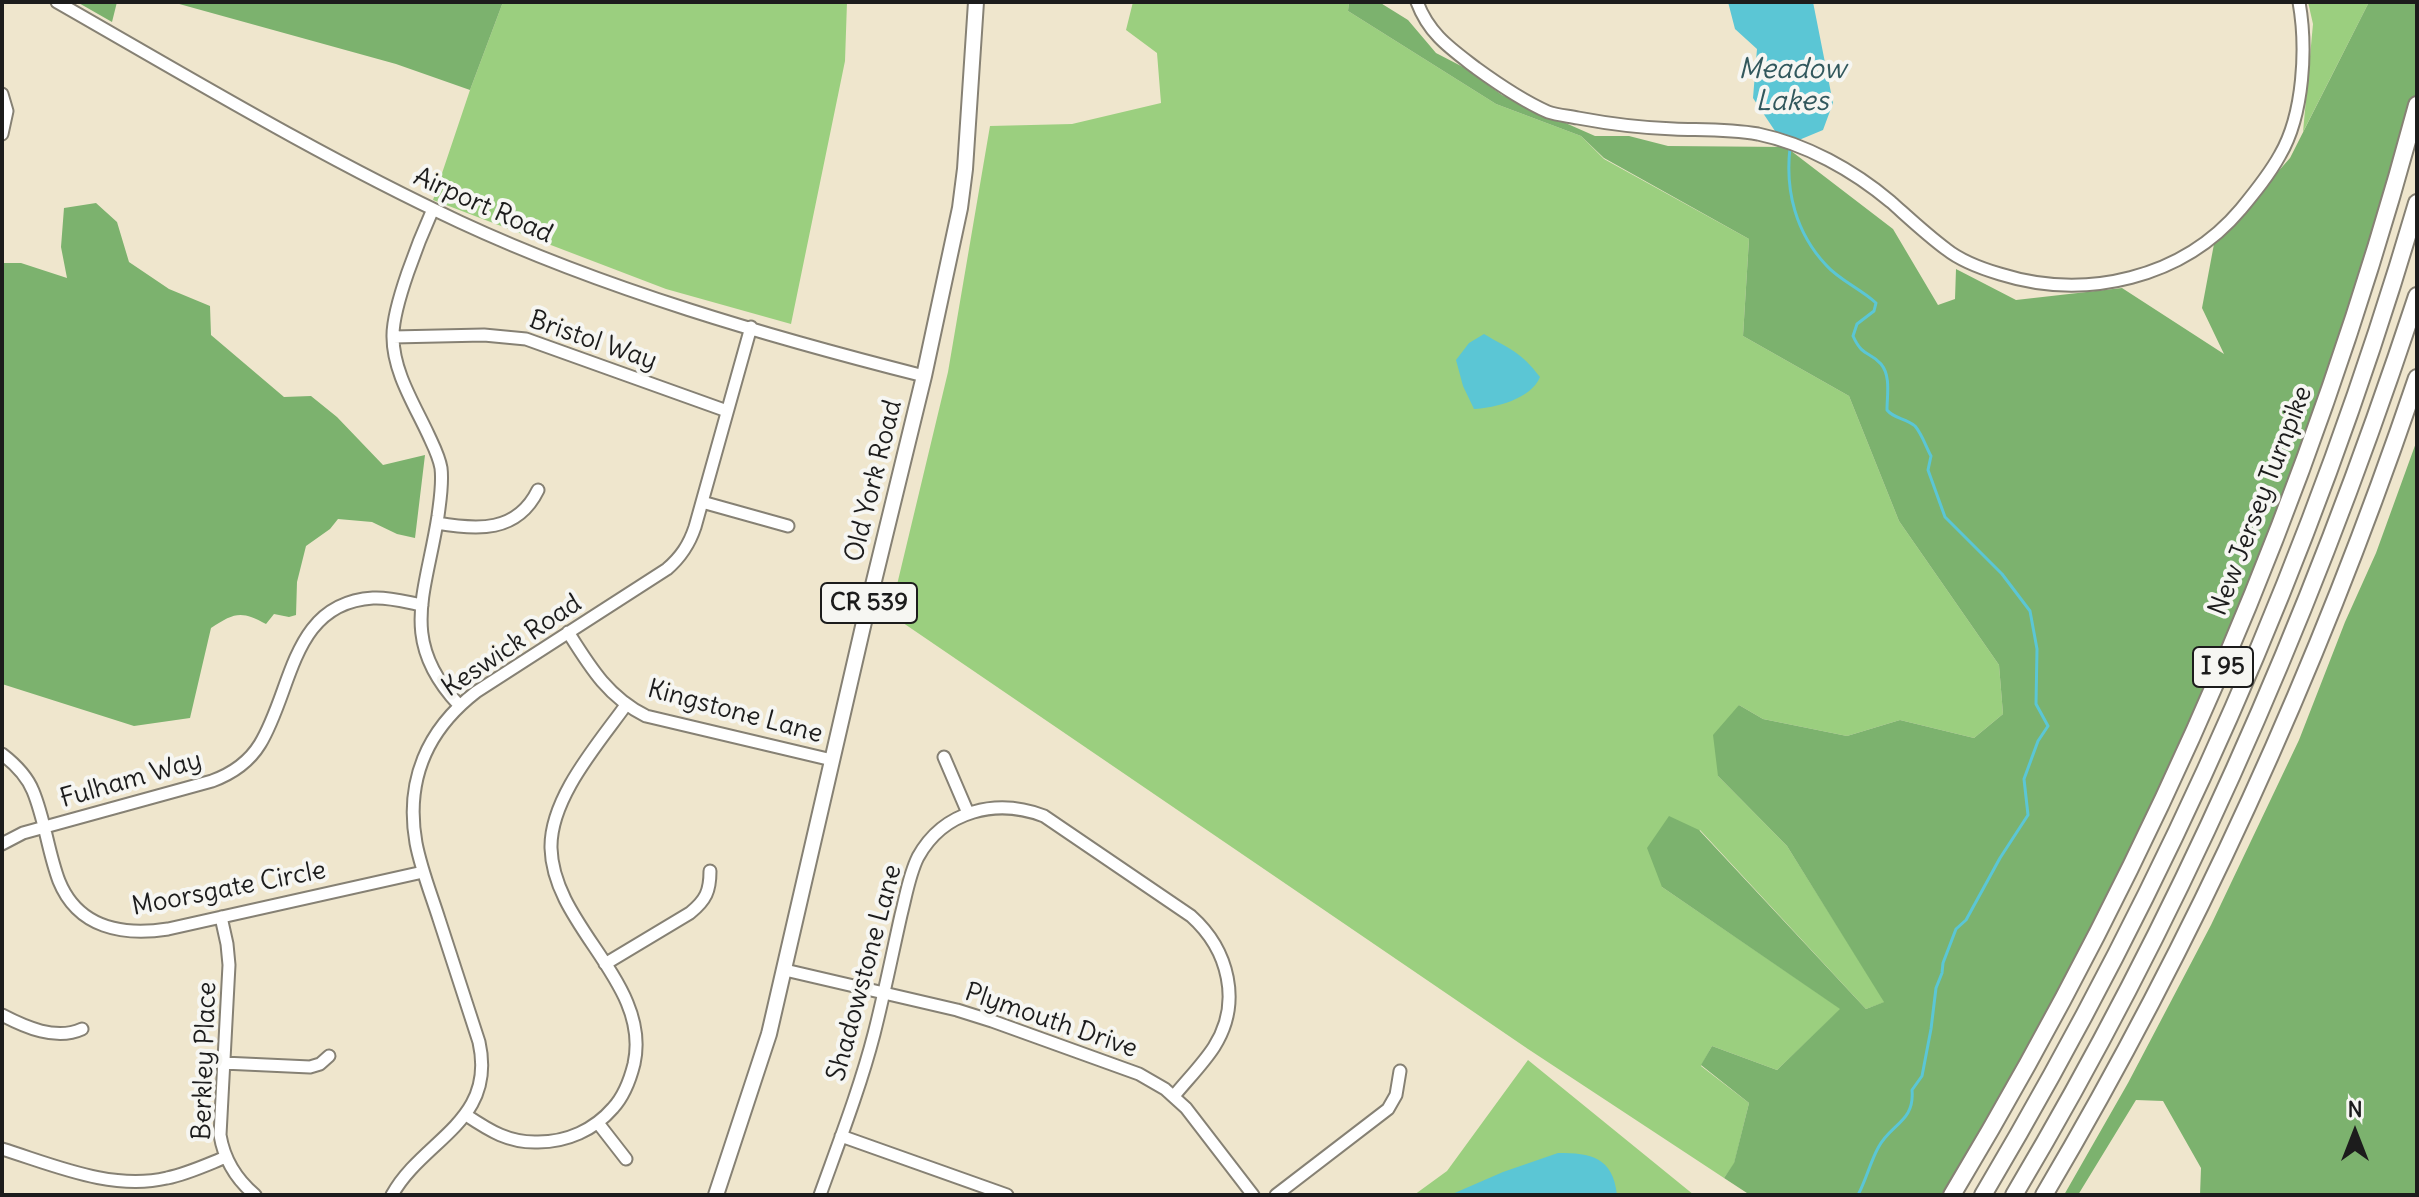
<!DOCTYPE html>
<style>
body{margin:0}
#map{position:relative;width:2419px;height:1197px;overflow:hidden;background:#efe6cd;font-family:Delius,sans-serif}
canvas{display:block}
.frame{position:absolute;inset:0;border:4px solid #1c1c1c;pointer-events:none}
.north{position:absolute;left:2315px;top:1093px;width:80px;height:80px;-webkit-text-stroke:6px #f6f6f2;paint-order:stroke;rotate:0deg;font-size:22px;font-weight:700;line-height:32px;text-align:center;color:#1c1c1c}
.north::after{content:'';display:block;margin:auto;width:28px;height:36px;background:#1c1c1c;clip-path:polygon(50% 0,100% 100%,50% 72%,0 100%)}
</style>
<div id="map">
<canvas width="2419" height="1197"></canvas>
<div class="frame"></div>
<div class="north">N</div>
</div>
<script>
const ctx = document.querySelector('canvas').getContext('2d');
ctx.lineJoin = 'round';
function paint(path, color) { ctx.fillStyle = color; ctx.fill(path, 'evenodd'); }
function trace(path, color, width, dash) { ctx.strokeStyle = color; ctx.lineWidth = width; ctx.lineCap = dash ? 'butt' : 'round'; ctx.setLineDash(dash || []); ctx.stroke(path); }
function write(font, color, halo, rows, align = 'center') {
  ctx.font = font + ' Delius,sans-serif'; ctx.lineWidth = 8; ctx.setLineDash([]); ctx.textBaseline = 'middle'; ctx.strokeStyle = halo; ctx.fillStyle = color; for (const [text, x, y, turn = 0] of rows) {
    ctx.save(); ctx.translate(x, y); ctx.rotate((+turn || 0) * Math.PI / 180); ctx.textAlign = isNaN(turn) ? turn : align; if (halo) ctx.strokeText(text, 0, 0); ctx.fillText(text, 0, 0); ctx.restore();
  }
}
paint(new Path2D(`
 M503,2H847L845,61L791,324L666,289L433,200L470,90Z
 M1133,2H1349L1348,11L1496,104L1581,136L1604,159L1749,239L1743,336L1849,396L1899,521L1999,665L2003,714L1974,738L1900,720L1847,736L1763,719L1739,705L1718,776L1787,846L1885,1002L1866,1009L1700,830L1662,887L1841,1009L1777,1070L1712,1046L1701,1066L1749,1103L1734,1164L1724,1178L1528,1049L890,614L948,372L990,126L1072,124L1161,103L1157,53L1126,30Z
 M2308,2H2369L2303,132L2313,24Z
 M1528,1060L1694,1195H1414L1447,1171Z`), '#9bcf7f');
paint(new Path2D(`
 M77,2H117L112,22Z
 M172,2H503L470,90L396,64Z
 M1349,2H1379L1408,20L1436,53L1463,67L1502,95L1595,136H1629L1668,146L1786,147L1893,229L1938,305L1955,299L1956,269L2016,300L2122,288L2224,354L2202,308L2214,244L2290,158L2369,2H2417V125L2331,405L2264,586L2179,783L2068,1007L1983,1156L1957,1179L1944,1195H1750L1724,1178L1734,1163L1749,1103L1701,1065L1712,1046L1777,1070L1840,1009L1662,887L1647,848L1669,816L1699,830L1866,1009L1884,1002L1787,846L1718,776L1713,735L1739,705L1763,719L1847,736L1900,720L1974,738L2003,714L1999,665L1899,521L1849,396L1743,336L1749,239L1604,158L1581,136L1496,104L1348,11Z
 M96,203L117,222L129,262L169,289L210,306L211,335L284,397L311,396L337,417L383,465L425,455L415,538L397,534L372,522L338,519L330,529L306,546L297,582L296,615L289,617L274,614L266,624C241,610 234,613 211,628L190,718L134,726L2,684V263H21L67,278L61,247L64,208Z
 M2417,440V1195H2200L2201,1168L2163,1101L2136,1100L2078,1195H2064L2128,1083L2211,925L2299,740L2345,622L2376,553Z`), '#7cb26e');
paint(new Path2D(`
 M1728,2H1813L1833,103L1823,130L1799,140L1775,131L1753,98L1757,49L1735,29Z
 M1484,334C1511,350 1520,351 1540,377C1531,399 1495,408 1474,409L1463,386L1456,360L1469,343Z
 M1558,1153C1591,1153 1613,1157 1617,1195H1450L1503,1172Z`), '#5bc6d5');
trace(new Path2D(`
 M1790,148C1785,191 1796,233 1826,265C1839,280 1861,289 1876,303L1874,311L1857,324L1853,336C1863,358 1870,351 1881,364C1891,376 1887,395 1887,410C1894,419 1906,418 1915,426C1922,434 1926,447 1931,456L1928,470L1945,517L2002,574L2030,611L2037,649L2036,704L2048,726L2038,741L2024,779L2028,815L2000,858L1966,920L1956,929L1943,963L1942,973L1936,988L1931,1029L1922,1076L1912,1090C1915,1122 1890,1124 1878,1148C1870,1163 1866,1180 1858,1195`), '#5bc6d5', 3);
const minor = new Path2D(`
 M57,2C190,78 321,157 460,222C604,289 770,337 924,376
 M1417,2C1429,34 1450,48 1476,68C1498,84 1523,101 1548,112C1557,115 1568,116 1578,118C1610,124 1641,128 1674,129C1702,130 1730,129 1758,134C1806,144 1853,170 1891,202C1909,218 1927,235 1946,249C1961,261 1983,269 2000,274C2086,301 2183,278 2241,209C2255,192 2269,175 2280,155C2304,114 2307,47 2299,2
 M2,94L7,111L2,134
 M433,209C420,238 392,307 393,337C393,371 414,404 428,434C433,445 439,456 441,468C443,484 440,500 438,516C426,594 398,640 459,705
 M393,337L484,335L526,339L727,411
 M702,502L788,526
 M437,523C477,530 517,533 538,490
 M568,632C590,667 608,697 646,716L832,760
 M2,754C15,764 27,776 33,791C45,820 48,852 59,881C78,928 123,936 168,929L423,872
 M944,757L968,813
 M2,844L23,833L212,781C231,774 249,762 260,744C293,690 291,603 373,598C390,597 406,602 422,605
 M221,917L227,944L229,965L220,1135C224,1159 236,1179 255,1195
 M605,964L690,913C706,900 710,891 710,871
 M785,970L957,1010L992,1021L1139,1074L1165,1089L1186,1108L1253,1195
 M2,1015C25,1027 56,1041 82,1029
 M223,1063L310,1067L320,1064L329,1056
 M466,1115C490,1131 509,1143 538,1142C567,1142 594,1130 613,1108C624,1096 630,1080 634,1064C652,983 553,927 551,848C550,798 598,744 626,705
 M598,1123L626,1159
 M841,1136L1007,1195
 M2,1149C54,1165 112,1191 167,1178C187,1174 206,1165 226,1157
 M392,1195C423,1139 497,1122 479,1042C466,1001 452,960 439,919C431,894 421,869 416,843C405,781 427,730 476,692L667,569C681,557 689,545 695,527L751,327
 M820,1195C839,1142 860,1088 874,1034C884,995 892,955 901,915C906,896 909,875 918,857C944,810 997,798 1044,816L1191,916C1229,950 1242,1003 1214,1047C1203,1064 1187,1080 1174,1096
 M1276,1195L1388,1109L1396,1095L1400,1071`);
const major = new Path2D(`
 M716,1195L769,1034L864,622L924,376L960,208L965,169L976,2`);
const highway = new Path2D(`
 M1952,1195C2156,855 2314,489 2417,105
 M1983,1195C2168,883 2315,551 2417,203
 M2014,1195C2183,911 2314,609 2417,296
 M2044,1195C2197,936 2321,662 2417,378`);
trace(minor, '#868174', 15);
trace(major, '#868174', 18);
trace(highway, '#868174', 20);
trace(minor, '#fff', 11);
trace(major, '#fff', 14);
trace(highway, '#fff', 16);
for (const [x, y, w] of [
 [869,603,96],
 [2223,667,60]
]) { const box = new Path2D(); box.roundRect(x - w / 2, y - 20, w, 40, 6); ctx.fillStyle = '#f6f6f2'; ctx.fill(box); trace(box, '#1c1c1c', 2); }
write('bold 24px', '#1c1c1c', null, [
 ["CR 539",869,603],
 ["I 95",2223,667]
]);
write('26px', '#1c1c1c', '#f6f6f2', [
 ["Airport Road",483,206,24],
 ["Bristol Way",593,341,19],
 ["Old York Road",874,481,-76],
 ["New Jersey Turnpike",2261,501,-69],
 ["Keswick Road",512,646,-34],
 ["Kingstone Lane",735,712,15],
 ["Fulham Way",131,780,-16],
 ["Moorsgate Circle",229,889,-11],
 ["Shadowstone Lane",865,973,-75],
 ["Plymouth Drive",1051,1021,19],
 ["Berkley Place",205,1061,-88]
]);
write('italic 28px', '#32585d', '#f6f6f2', [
 ["Meadow",1792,70],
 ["Lakes",1792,102]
]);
</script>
